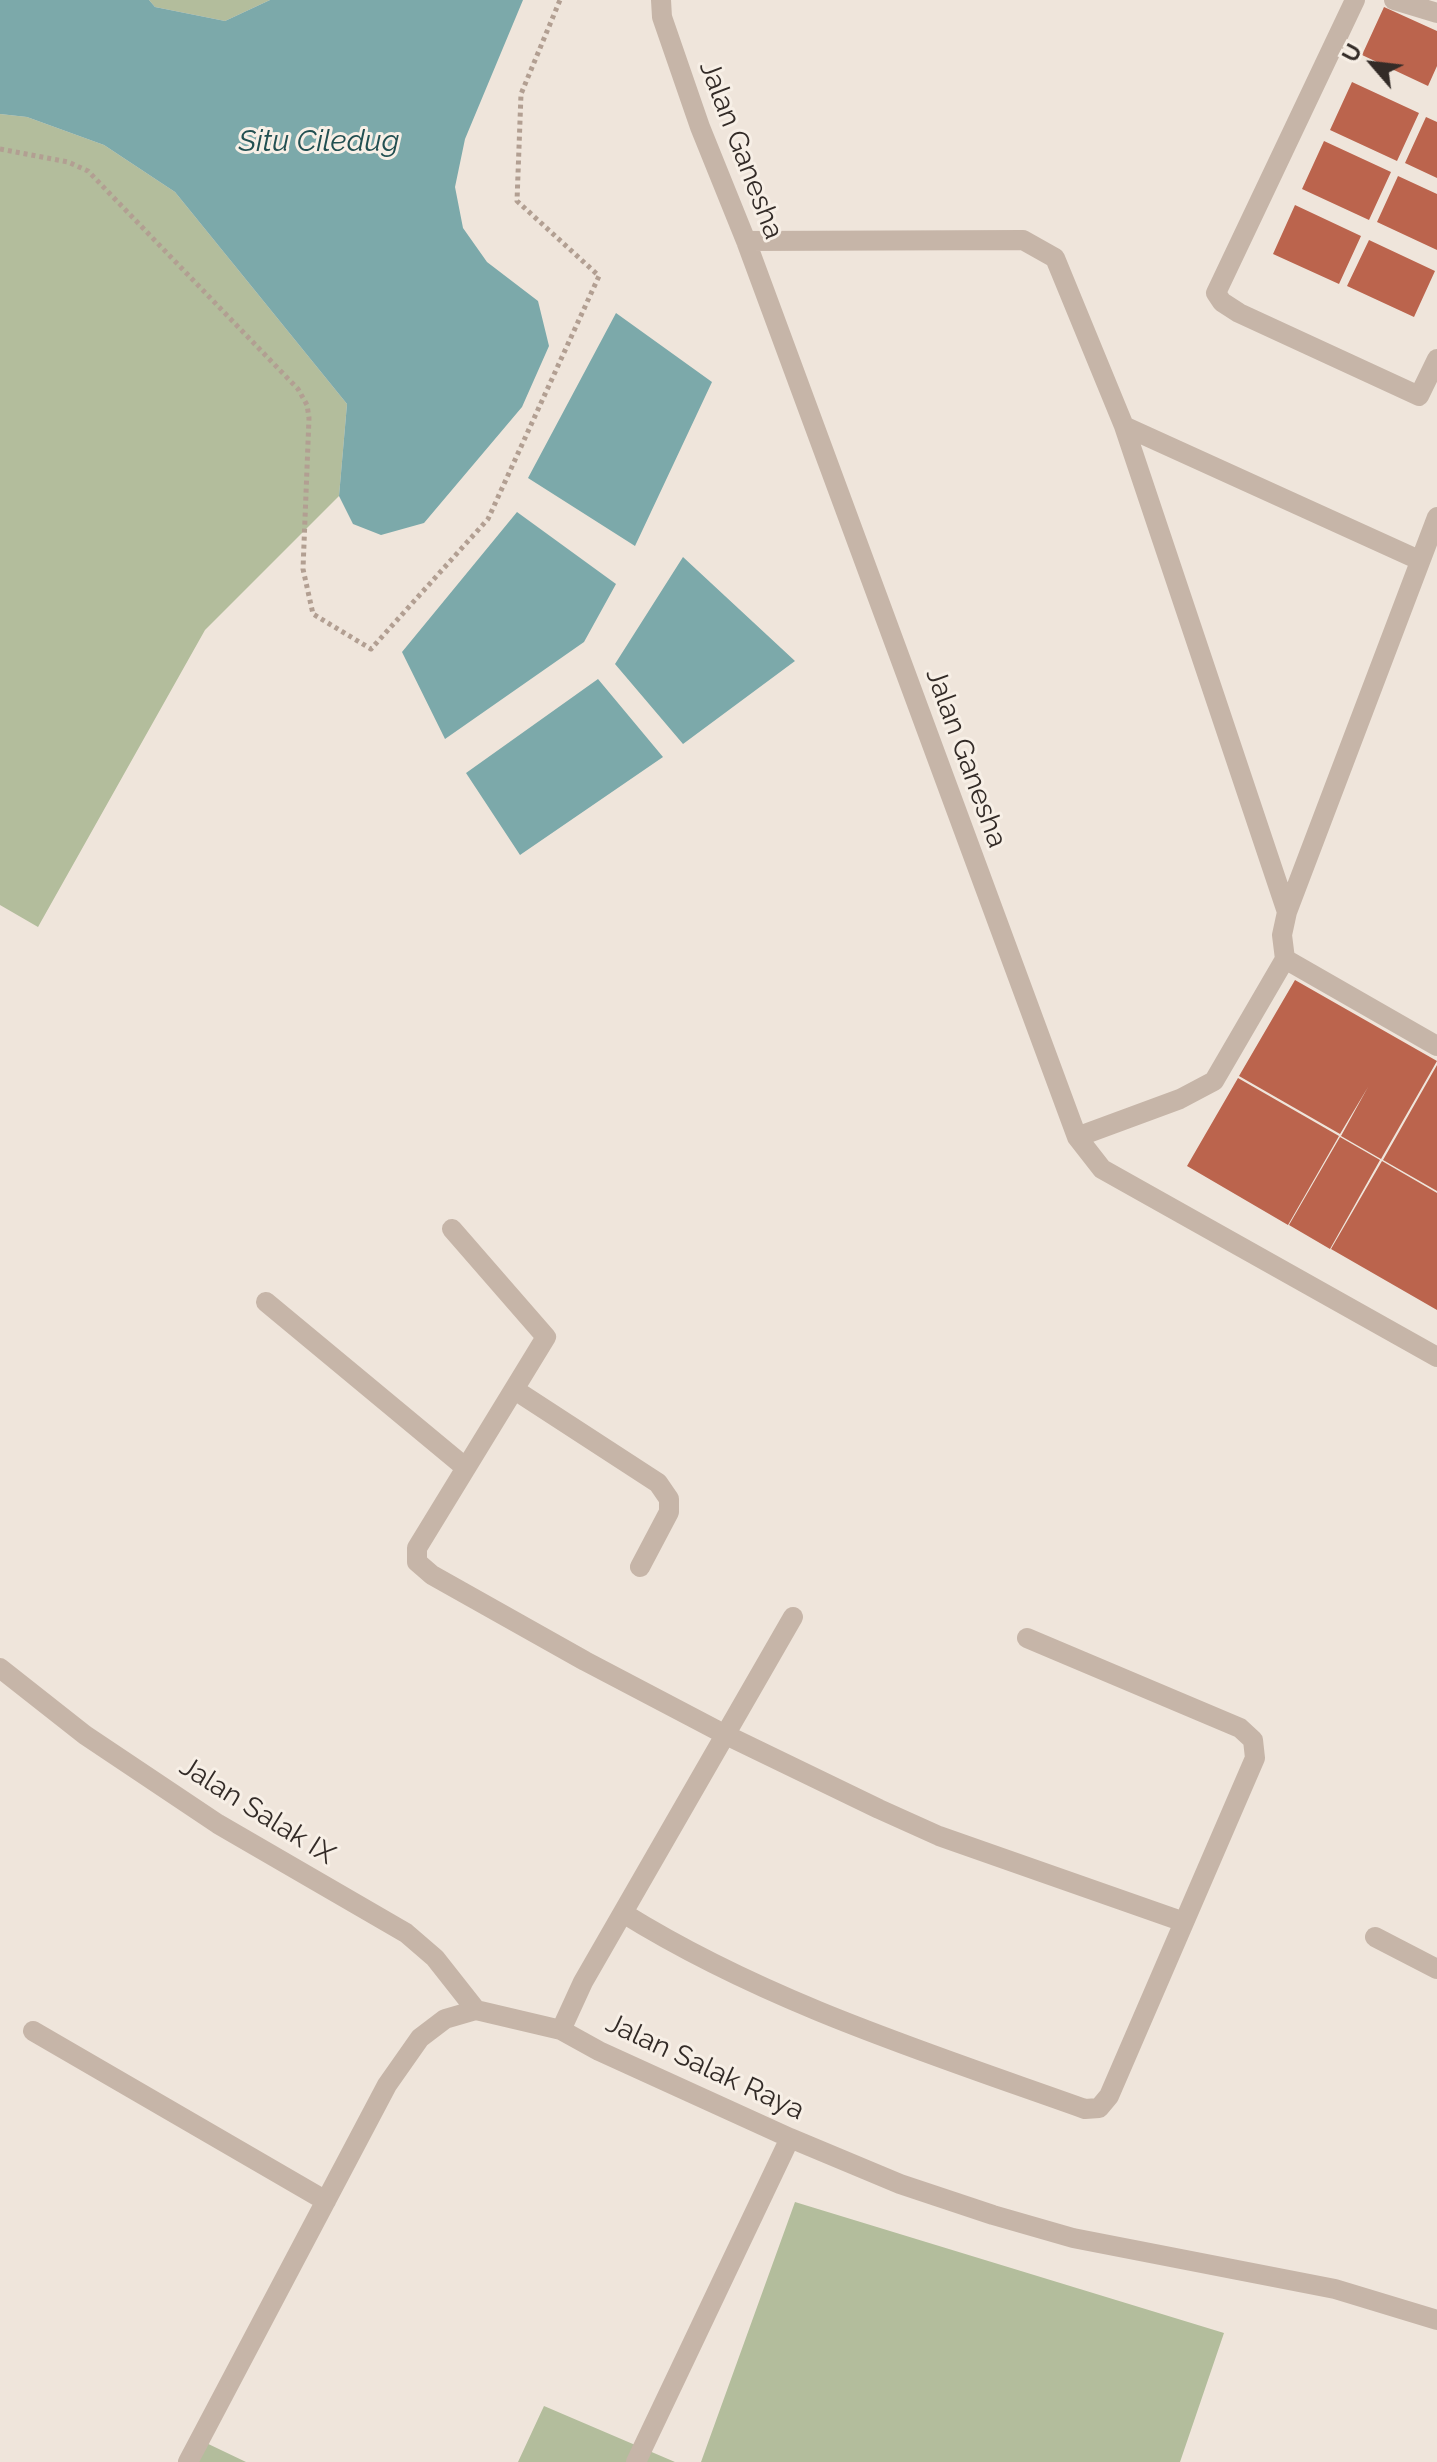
<!DOCTYPE html>
<style>
body{margin:0}
#map{position:relative;width:1437px;height:2462px;overflow:hidden;background:#efe5db;font-family:Raleway,sans-serif}
canvas{display:block}
.north{position:absolute;left:1333px;top:24px;width:80px;height:80px;-webkit-text-stroke:6px #f7efe6;paint-order:stroke;rotate:298deg;font-size:22px;font-weight:700;line-height:32px;text-align:center;color:#332b27}
.north::after{content:'';display:block;margin:auto;width:28px;height:36px;background:#332b27;clip-path:polygon(50% 0,100% 100%,50% 72%,0 100%)}
</style>
<div id="map">
<canvas width="1437" height="2462"></canvas>
<div class="north">U</div>
</div>
<script>
const ctx = document.querySelector('canvas').getContext('2d');
ctx.lineJoin = 'round';
function paint(path, color) { ctx.fillStyle = color; ctx.fill(path, 'evenodd'); }
function trace(path, color, width, dash) { ctx.strokeStyle = color; ctx.lineWidth = width; ctx.lineCap = dash ? 'butt' : 'round'; ctx.setLineDash(dash || []); ctx.stroke(path); }
function write(font, color, halo, rows, align = 'center') {
  ctx.font = font + ' Raleway,sans-serif'; ctx.lineWidth = 6; ctx.setLineDash([]); ctx.textBaseline = 'middle'; ctx.strokeStyle = halo; ctx.fillStyle = color; for (const [text, x, y, turn = 0] of rows) {
    ctx.save(); ctx.translate(x, y); ctx.rotate((+turn || 0) * Math.PI / 180); ctx.textAlign = isNaN(turn) ? turn : align; if (halo) ctx.strokeText(text, 0, 0); ctx.fillText(text, 0, 0); ctx.restore();
  }
}
paint(new Path2D(`
 M149,0H270L225,21L155,7Z
 M0,114L27,117L104,145L175,192L347,404L339,496L205,630L38,927L0,905Z
 M795,2202L1224,2333L1180,2462H701Z
 M544,2406L675,2462H518Z
 M200,2440L246,2462H188Z`), '#b3bd9c');
paint(new Path2D(`
 M0,0H149L155,7L225,21L270,0H523L465,139L455,187L463,228L487,262L538,301L549,346L522,407L424,523L381,535L353,524L339,496L347,404L175,192L104,145L27,117L0,114Z
 M616,313L712,382L635,546L528,478Z
 M517,512L616,584L584,642L445,739L402,652Z
 M683,557L795,661L683,744L615,664Z
 M598,679L663,757L520,855L466,773Z`), '#7ca9aa');
paint(new Path2D(`
 M1384,7L1437,31V66L1428,86L1362,55Z
 M1352,82L1419,113L1397,161L1330,130Z
 M1426,117L1437,122V178L1405,163Z
 M1324,141L1391,172L1369,220L1302,189Z
 M1398,176L1437,194V250L1377,222Z
 M1295,205L1361,236L1339,284L1273,254Z
 M1369,240L1435,271L1414,317L1347,286Z
 M1295,980L1437,1061L1381,1159L1341,1136L1368,1087L1340,1134L1239,1076Z
 M1437,1065V1191L1383,1160Z
 M1238,1078L1339,1136L1288,1225L1187,1166Z
 M1340,1137L1380,1160L1330,1249L1289,1225Z
 M1382,1161L1437,1193V1310L1331,1249Z`), '#bb644d');
trace(new Path2D(`
 M0,149L68,162L88,171L298,389L307,405L309,418L303,569L313,614L371,649L488,519L599,276L517,201L521,94L560,0`), '#b29f92', 5, [4, 4]);
trace(new Path2D(`
 M661,0L662,17L700,127L746,241L1077,1137L1102,1169L1437,1357
 M1355,0L1216,293L1222,302L1239,313L1419,396L1437,359
 M1394,0L1437,13
 M746,241L1023,240L1055,258L1124,426L1287,912
 M1124,426L1419,560
 M1285,959L1282,935L1287,912L1437,517
 M1285,959L1437,1046
 M1077,1137L1180,1099L1214,1081L1285,959
 M452,1229L546,1337L417,1548V1562L432,1575L585,1661L724,1734L879,1809L939,1836L1184,1922
 M266,1302L466,1468
 M515,1390L658,1483L669,1499V1512L640,1567
 M0,1668L85,1735L218,1824L406,1933L435,1958L476,2010
 M623,1913C766,2002 928,2053 1085,2109L1099,2108L1109,2096L1255,1758L1253,1740L1240,1728L1027,1638
 M1375,1937L1437,1969
 M561,2030L583,1982L793,1617
 M33,2031L326,2201
 M188,2462L387,2085L420,2038L445,2019L476,2010L561,2030L599,2051L790,2138L900,2184L993,2215L1073,2238L1335,2289L1437,2320
 M636,2462L790,2138`), '#c6b5a8', 20);
write('28px', '#332b27', '#f7efe6', [
 ["Jalan Ganesha",741,150,69],
 ["Jalan Ganesha",966,758,70],
 ["Jalan Salak IX",257,1811,32],
 ["Jalan Salak Raya",705,2067,25]
]);
write('italic 30px', '#214f51', '#f7efe6', [
 ["Situ Ciledug",319,142]
]);
</script>
